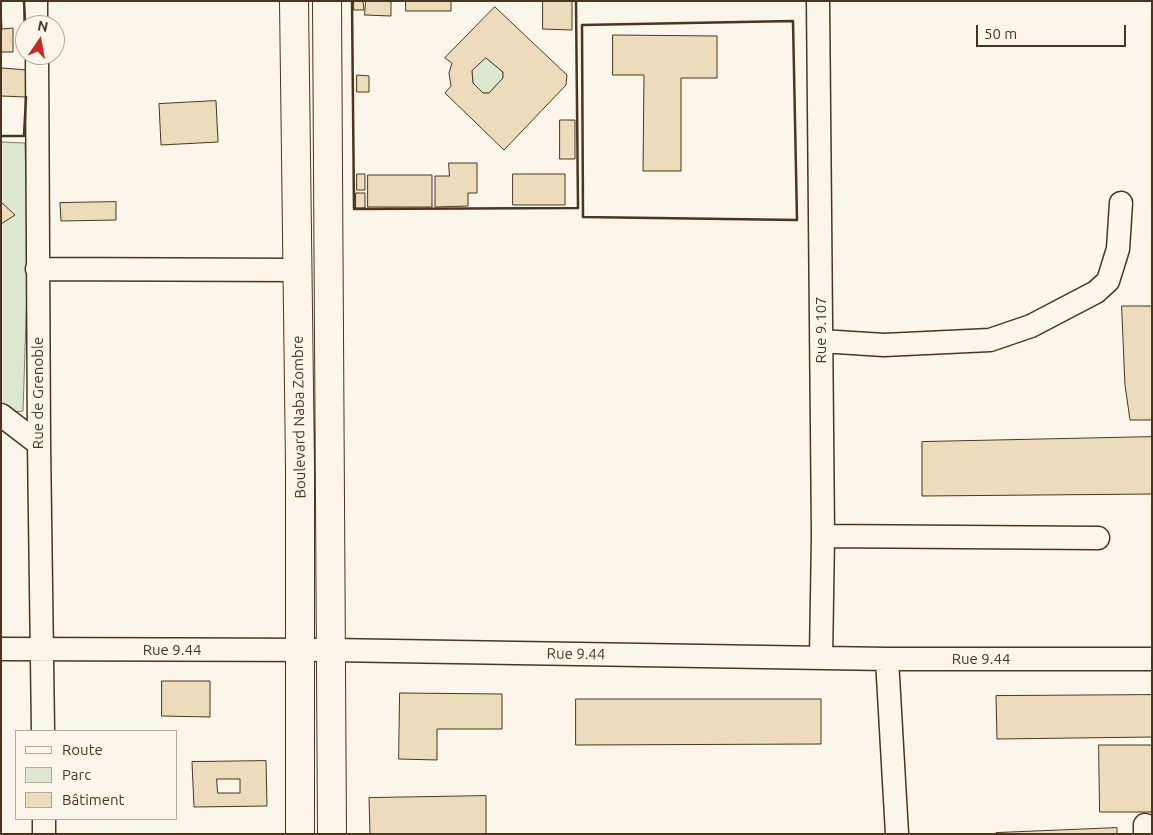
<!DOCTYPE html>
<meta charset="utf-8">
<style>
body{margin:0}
#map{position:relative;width:1153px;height:835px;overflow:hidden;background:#fbf6e9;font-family:Ubuntu,sans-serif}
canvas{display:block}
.frame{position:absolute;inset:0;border:2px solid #4a3520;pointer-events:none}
.legend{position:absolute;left:15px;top:730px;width:162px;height:90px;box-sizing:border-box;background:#fbf6e9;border:1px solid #b4a999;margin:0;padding:6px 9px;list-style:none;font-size:15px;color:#4a3520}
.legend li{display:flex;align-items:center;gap:10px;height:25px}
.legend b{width:25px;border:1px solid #b4a999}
.north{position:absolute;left:15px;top:15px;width:50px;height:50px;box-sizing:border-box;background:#fbf6e9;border:1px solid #b4a999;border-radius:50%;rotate:12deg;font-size:14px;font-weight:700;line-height:20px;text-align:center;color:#4a3520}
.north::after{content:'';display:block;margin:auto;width:18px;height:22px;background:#c62828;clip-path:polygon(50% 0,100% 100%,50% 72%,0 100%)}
.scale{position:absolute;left:976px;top:25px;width:150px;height:22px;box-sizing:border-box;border:2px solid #4a3520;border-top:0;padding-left:6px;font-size:15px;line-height:18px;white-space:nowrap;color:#4a3520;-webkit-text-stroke:4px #fbf6e9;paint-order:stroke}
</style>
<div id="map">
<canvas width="1153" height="835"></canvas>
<div class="frame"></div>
<ul class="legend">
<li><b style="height:6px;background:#fbf6e9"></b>Route</li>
<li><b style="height:14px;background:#dce7d0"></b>Parc</li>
<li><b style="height:14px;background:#ecdcbc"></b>Bâtiment</li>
</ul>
<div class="north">N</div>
<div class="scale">50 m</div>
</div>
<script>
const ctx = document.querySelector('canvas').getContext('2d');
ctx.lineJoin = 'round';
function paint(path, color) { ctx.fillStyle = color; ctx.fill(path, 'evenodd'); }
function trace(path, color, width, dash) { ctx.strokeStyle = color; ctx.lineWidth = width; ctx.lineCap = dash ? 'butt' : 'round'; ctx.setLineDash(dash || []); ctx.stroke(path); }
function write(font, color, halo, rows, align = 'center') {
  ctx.font = font + ' Ubuntu,sans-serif'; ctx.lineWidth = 4; ctx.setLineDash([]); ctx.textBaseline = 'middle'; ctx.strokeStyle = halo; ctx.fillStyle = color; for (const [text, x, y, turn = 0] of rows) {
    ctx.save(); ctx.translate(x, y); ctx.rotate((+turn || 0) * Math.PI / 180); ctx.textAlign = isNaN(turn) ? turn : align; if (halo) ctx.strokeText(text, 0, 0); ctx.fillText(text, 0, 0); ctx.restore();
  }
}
const green = new Path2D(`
 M486,58L503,72V78L489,93H483L473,83L472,71Z
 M1,142L25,143L28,259L23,411L7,413L1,408Z`);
paint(green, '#dce7d0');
trace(green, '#887966', 1);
const building = new Path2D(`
 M354,1H363L364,10H354Z
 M366,1H391V16L365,15Z
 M406,1H451V11H406Z
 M543,1H572V30L543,29Z
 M1,4L2,29L13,28V52H1Z
 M495,7L567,75L566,85L504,150L445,93L451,86L449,73L452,63L445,58ZM486,58L503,72V78L489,93H483L473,83L472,71Z
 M613,35L717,36V78H681V171H643L644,75H613Z
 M2,68L28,70L26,97L1,96Z
 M357,75L369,76V92H357Z
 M216,101L218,142L161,145L159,104Z
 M560,120H575V159H560Z
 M449,163H477V193H468V206L435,207V176H449Z
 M357,174H365V190H357Z
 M513,174H565V205H513Z
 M368,175H432V207H368Z
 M356,193H365V208H356Z
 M1,202L15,215L1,224Z
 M116,202V220L61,221L60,203Z
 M1122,306H1152V420H1130L1125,385Z
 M1152,437V494L922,496V442Z
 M162,681H210V717L162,716Z
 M400,693L502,694V729H437V760L399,759Z
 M1152,695V737L997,739L996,696Z
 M576,699H821V744L576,745Z
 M1099,745H1152V812H1100Z
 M266,761L267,806L194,807L192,762ZM217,779H240V793H218Z
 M486,796V834H370L369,798Z
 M1117,828V834H996V833Z`);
paint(building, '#ecdcbc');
trace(building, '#4a3520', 1);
const minor = new Path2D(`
 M36,1V25
 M818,1L823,536L821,658
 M37,55L39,444L43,731
 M37,269L298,270
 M821,341L884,345L990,340L1031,326L1096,292L1108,281L1118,249L1121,203
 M1,415L39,444
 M823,536L1098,538
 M1,649L331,650L887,659H1152
 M887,659L897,834
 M44,819V834
 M1145,825V834`);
const major = new Path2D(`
 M294,1L300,466V834
 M327,1L332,834`);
trace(minor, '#4a3520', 25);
trace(major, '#4a3520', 30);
trace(minor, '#fbf6e9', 22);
trace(major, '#fbf6e9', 28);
trace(new Path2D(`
 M24,1L25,21
 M352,1L354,209L578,208L576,1
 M793,21L797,220L583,217L582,25Z
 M1,136H24L26,97`), '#4a3520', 2.5);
write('15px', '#4a3520', '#fbf6e9', [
 ["Rue 9.107",821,330,-90],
 ["Rue de Grenoble",38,393,-90],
 ["Boulevard Naba Zombre",299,417,-91],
 ["Rue 9.44",172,650],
 ["Rue 9.44",576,654,1],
 ["Rue 9.44",981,659]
]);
</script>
